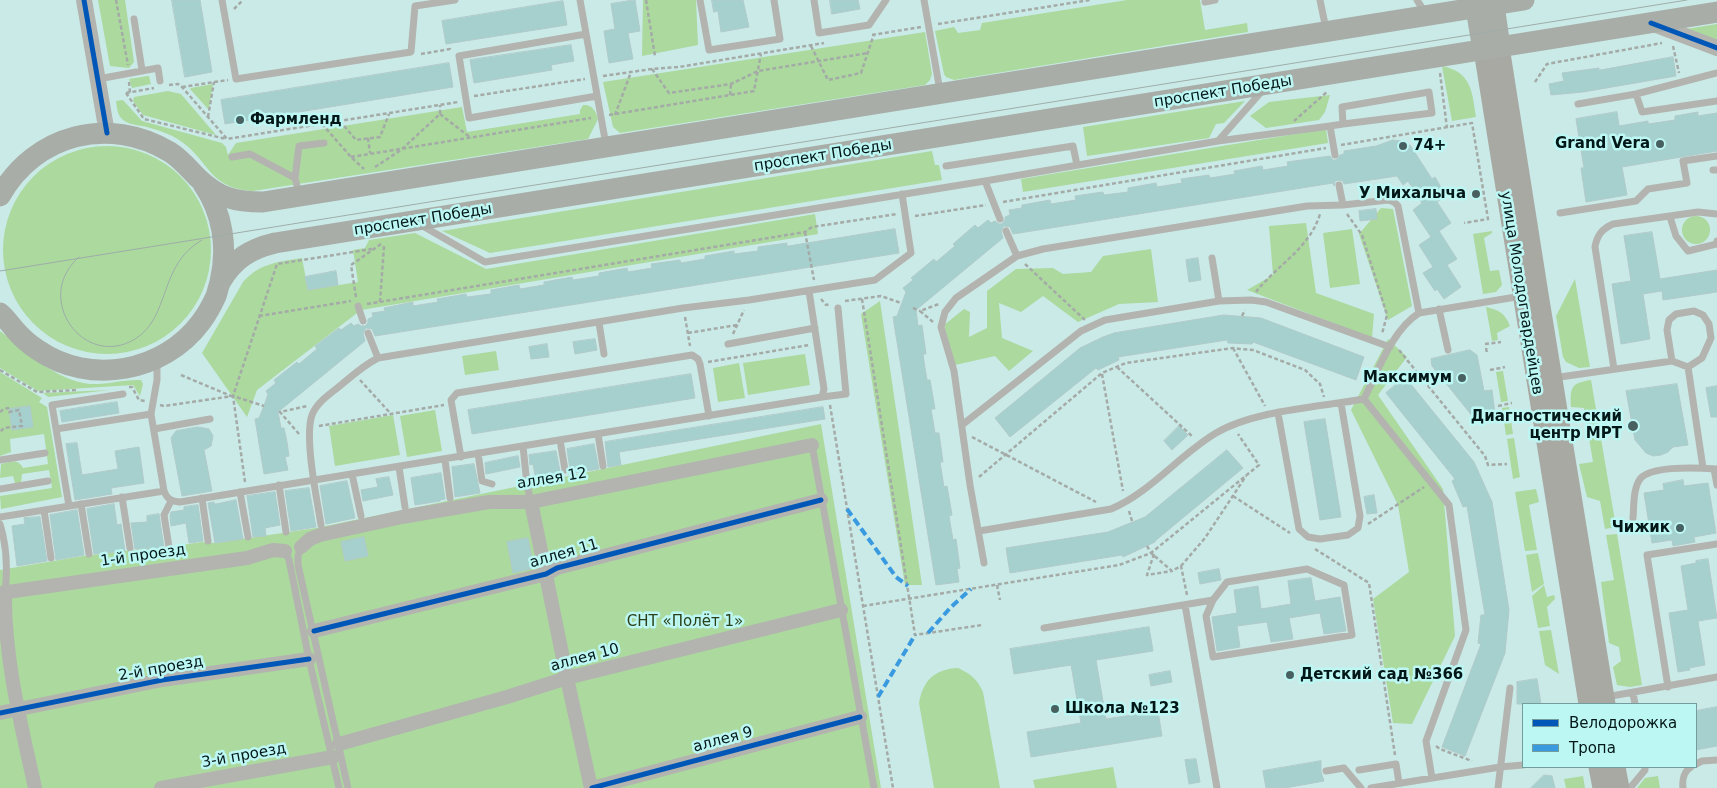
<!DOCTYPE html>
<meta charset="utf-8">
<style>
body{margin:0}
#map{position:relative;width:1717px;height:788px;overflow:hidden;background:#caeae8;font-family:"DejaVu Sans",sans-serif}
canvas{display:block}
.legend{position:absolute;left:1522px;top:703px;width:175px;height:65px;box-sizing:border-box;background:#bdf7f4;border:1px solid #729d9c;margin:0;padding:6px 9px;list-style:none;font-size:15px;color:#021717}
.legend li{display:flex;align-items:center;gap:10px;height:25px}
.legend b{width:25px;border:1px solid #729d9c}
</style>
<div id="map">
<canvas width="1717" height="788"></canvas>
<ul class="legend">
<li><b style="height:6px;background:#0057b8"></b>Велодорожка</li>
<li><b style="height:6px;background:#399adf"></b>Тропа</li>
</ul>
</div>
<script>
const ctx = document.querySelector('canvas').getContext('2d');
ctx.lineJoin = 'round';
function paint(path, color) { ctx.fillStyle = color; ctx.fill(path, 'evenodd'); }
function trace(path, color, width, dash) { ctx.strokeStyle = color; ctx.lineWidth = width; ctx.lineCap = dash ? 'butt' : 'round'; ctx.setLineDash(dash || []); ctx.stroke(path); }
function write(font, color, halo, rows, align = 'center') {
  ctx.font = font + ' "DejaVu Sans",sans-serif'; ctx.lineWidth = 5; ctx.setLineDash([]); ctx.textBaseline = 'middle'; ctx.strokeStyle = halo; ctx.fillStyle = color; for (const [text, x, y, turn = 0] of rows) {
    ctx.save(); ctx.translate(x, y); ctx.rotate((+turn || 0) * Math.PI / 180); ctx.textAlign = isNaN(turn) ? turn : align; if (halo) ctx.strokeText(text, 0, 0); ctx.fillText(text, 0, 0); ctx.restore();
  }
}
paint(new Path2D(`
 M98,0H125L134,62L129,68L110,66Z
 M643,0H696L698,45L642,56Z
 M1127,0H1200L1205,30L1247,23L1248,32L954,80L946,77L944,74L935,31L954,27L958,33L980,30L982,23Z
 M1717,24V41L1686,29Z
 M925,32L932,74L930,80L925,85L620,133L613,127L603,82Z
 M1442,66C1472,72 1472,92 1476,117L1452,121Z
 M148,76H149L151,84L132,88L129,79Z
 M213,84L209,108L208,109L190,89L191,88Z
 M168,91L181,94L216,135L143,115L133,101L134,97Z
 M1330,95L1325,112L1319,120L1266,128L1250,116L1269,102Z
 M123,100L142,121L222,143L226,147L228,155L236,143L462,107L467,132L580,114V110L583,105C592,104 596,111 598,119L588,139L253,191C207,188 210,160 179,140C170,134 158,130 147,127C139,125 128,125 122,119C117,114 117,107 116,101Z
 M1245,101L1224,123L1216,124L1209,138L1087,156L1083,127Z
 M1326,129L1328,143L1023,192L1021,179Z
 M3 250a104 104 0 1 1 208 0a104 104 0 1 1-208 0Z
 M932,151L935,165H939L942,180L490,253L442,231Z
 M1381,208L1393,209L1412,306L1388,320L1359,234Z
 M815,214L818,234L361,310L257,390L247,417L202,353L243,282C260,263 278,262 302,258L308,290L358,282L353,250L365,248L369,240L415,233L486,269Z
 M1682 230a14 14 0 1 1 28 0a14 14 0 1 1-28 0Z
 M1306,223L1316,293L1374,314L1372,338L1247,290L1273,275L1269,226Z
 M1352,229L1360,284L1330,288L1323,233Z
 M1492,231V233L1484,238L1490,271L1499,270L1502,285L1496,292L1483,294L1473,234Z
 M1151,249L1158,302L1119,304L1078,322L1043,296L1021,312L999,303L1002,338L1033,351L1009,371L995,356L955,365L944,325L964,309L970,312L969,337L987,328V291L1016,269L1053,268L1063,274L1091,272L1103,256Z
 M1575,279L1590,367L1579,368L1566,362L1563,357L1556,316Z
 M880,301L922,585H905L861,314Z
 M1486,307C1499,310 1505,313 1510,326L1497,333L1498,340L1492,341Z
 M0,331C27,352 55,380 90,384C107,385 124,379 141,380L143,384L140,396L133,385L38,391L0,368Z
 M1388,339L1407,357L1378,395L1443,489L1455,636L1412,724L1393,723L1373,599L1409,572L1398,505L1351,410Z
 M496,351L499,370L465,375L462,356Z
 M805,354L810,385L748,395L743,363Z
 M739,363L745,398L718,402L713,368Z
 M1503,371L1508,401L1501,402L1496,372Z
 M0,372L42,398L39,402L47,407L62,497L1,509L0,496L52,488L49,470L22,474L21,483H15L13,476L0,478L1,464C10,462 18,458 23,468L48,464L44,434L10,439L11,452L0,456Z
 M1591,380L1616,527L1605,529L1600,501L1587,497L1579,464L1593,462L1584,408L1571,407C1570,387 1571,383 1591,380Z
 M110,390L48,397L43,393Z
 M1509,407L1513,434L1506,435L1502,408Z
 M435,410L442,451L407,457L400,416Z
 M393,415L400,455L335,466L329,426Z
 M821,424L881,788H0V570L83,556L150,548L151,550L201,542L215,543L316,528Z
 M1514,438L1520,477L1513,479L1507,439Z
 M1536,489L1539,502L1529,505L1537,550L1525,551L1515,492Z
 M1617,534L1642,685L1630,687L1617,685L1613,667L1621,661L1619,647L1609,643L1601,582L1614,580L1606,535Z
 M1538,553L1544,584L1532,592L1526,555Z
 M1544,585L1547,597L1554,595L1555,599L1547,607L1550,626L1538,628L1532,596Z
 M1551,630L1559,674L1545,665L1539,631Z
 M958,668C971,674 977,679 983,692L1000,788H934L919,703C923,680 935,669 958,668Z
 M1113,767L1117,788H1035L1033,780Z
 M1583,776L1585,788H1566L1564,779Z
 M1658,776L1660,788H1637L1645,778Z`), '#abd99e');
const building = new Path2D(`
 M172,0H200L212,72L185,77Z
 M635,0L640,31L628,33L633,59L609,63L604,31L615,29L611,4Z
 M712,0H743L749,27L721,32L718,11L714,12Z
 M830,0H858L860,9L832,14Z
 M563,1L567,25L446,44L442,21Z
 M571,45L574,61L551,65L552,70L474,83L470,60Z
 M1673,57L1676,76L1583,92L1551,95L1549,84L1564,81L1562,73L1599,68V70Z
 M449,63L453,87L225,124L221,100Z
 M1617,112L1619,126L1648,121V124L1675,120V116L1698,112V116L1717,113V151L1622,167L1627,195L1586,202L1581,168H1584L1576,119Z
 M1393,140L1401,141L1407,146L1410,145L1432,179L1435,177L1446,196L1437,202L1451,223L1439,231L1457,259L1447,265L1461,287L1444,299L1437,289L1435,291L1423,273L1433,267L1419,245L1431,237L1413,210L1422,203L1408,181L1403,185L1397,176L1344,184L1343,181L1338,180L1335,181L1334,186L1333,183L1308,187L1013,234L1010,227L1004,226L1001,231L1003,238L916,310L918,326L922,325L926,354H923L925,368L927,380H930L935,409H931L935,433H939L943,462H940L944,487L947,486L952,515L949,516L953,540L956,539L960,568L957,569L959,582L936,585L893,317L897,316L906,292L903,288L913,280L911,278L934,259L936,262L955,246L953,244L975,225L978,228L988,220L991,223L995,221L999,224H1002L1005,220V217L1010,215L1009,210L1022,208V205L1050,200L1051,204L1076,200L1075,196L1103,192L1104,195L1128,192V188L1156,183L1157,187L1182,183L1181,179L1209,175L1210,178L1235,174L1234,171L1262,166L1263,170L1288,166L1287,162L1316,158L1330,156L1333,160H1336L1340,155L1344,154V151L1376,146Z
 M1376,209L1377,219L1360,221L1359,211Z
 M895,229L899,253L375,336L372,329L366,328L363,333L365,341L278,412L281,428H284L287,442L289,456L285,457L288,470L264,474L255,419L259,418L264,406L268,394L266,391L276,383L274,380L297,362L299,364L317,349L315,346L339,328L341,330L351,323L354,326L358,324L361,326H365L368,323V319L373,317L372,313L385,311L384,308L413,302V306L438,302L437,299L466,294L467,297L491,294V290L519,285L520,289L544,285V282L572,277L573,280L599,276V273L627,268L628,272L652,268L651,264L680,260L681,263L705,259V256L734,251V254L758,251V247L787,243V246Z
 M1652,232L1660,279L1717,270V292L1663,300L1662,291L1643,294L1650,339L1621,344L1612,284L1631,281L1624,236Z
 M1198,258L1201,280L1189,282L1186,260Z
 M336,271L338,285L308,290L305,277Z
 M1224,315L1261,318L1364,357L1356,380L1253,342L1252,344L1228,343L1227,340L1118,357L1119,360L1098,370L1096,368L1010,437L995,418L1080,348L1103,337L1114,333Z
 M595,339L597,350L575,354L573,342Z
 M547,344L549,357L531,359L529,347Z
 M1470,350L1477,355L1484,391L1492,390L1495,414L1473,417L1432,366L1431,359Z
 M691,374L695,398L472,434L468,410Z
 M1405,377L1474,462L1492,502L1509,610L1505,653L1465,756L1442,747L1481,644L1478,643L1481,615H1485L1478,573L1467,506L1463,507L1452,481L1455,479L1386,393Z
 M1677,384L1688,445L1673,447L1668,452L1661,455L1653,456L1646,453L1635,440L1626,391Z
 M1717,386V417H1711L1706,388Z
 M117,402L119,413L62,422L60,411Z
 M30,406L33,427L12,430L9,409Z
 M823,407L825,419L619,452L621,465L608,467L605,442Z
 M1325,419L1341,517L1320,520L1304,422Z
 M1179,426L1188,435L1172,450L1164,441Z
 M198,427L209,429L213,436L211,446L204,450L212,491L182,496L171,438L176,431Z
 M77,443L82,475L118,469L115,451L139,447L144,483L111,488L112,494L75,500L66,444Z
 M594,444L599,469L568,474L570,470L567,449Z
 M1227,450L1243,468L1155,541V542L1123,557L1122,555L1010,573L1006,548L1108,532L1145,517Z
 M556,451L560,471L564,475L536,480L533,464L530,465L529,455Z
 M518,456L520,467L486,474L485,463Z
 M474,464L480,493L455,497L452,467Z
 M441,473L445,499L440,500V501L415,505L411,478Z
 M389,477L393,495L363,501L361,490L378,487L376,479Z
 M1683,480L1684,486L1708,483L1716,533L1694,537L1695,542L1673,546L1672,540L1652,543L1644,493L1664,490L1663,484Z
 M347,481L355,518L326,524L320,486Z
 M309,488L316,527L291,531L285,491Z
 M275,492L280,525L265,528L266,536L253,537L247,496Z
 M1374,495L1377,513L1367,514L1364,497Z
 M236,500L243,539L215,543L208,503L214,502L215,504Z
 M114,504L117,525L121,524L125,551L94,554L87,509Z
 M198,505L203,541L189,543L186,523L171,526L170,516L171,512L184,510V507Z
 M77,510L84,555L56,560L50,515Z
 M159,514L164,548L135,549L131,523L147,522V516Z
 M40,517L47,561L17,566L12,526L25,524L24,518Z
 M364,537L368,556L345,561L341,542Z
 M528,538L534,568L513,573L507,542Z
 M1708,559L1717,618L1698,621L1705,665L1689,668L1690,670L1678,672L1669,613L1688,610L1681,566L1696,563V561Z
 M1219,569L1221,580L1200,584L1198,573Z
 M1311,578L1315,601L1340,597L1346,631L1324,634L1320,613L1289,618L1293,639L1271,642L1267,622L1237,626L1240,647L1217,651L1212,617L1237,613L1234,590L1258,586L1261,609L1291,604L1288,581Z
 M1149,627L1153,651L1096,660L1106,719L1158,711L1162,736L1031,757L1027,732L1081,723L1071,665L1014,674L1010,649Z
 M1170,671L1172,682L1151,686L1149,675Z
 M1537,679L1541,704H1517V682Z
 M1717,707V746L1696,750V711Z
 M1196,759L1200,782L1189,784L1185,760Z
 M1321,761V772L1324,781L1285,788H1266L1263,771Z
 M1544,775L1552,776L1555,788H1531Z`);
paint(building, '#a5d0ce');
trace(building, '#b1cac9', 1);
trace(new Path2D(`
 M116,0L128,65
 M646,0L655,56
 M234,9L243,0
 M938,24L1090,0
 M872,35L921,27
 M811,46L828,80L861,73L874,34
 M1673,46L1679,73
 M421,54L450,49L451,51
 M652,69L669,93L731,84L758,71L868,53
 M1440,73L1447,128
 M603,76L652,69L679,67L824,43
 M129,82L130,93
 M1535,82L1547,64L1662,43
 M169,85L178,84L182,87L227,139L458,102
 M182,87L228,80
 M126,93L154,88
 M126,93L144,119L226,139
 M730,95L731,84
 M474,96L585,79
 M440,114L471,138
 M609,115L754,91L761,54
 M615,115L631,72
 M208,117L214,82
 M340,121L356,140L380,137L389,114
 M1294,121L1328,91
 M322,124L351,157L364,169
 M368,138L370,153
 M1341,145L1472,123L1488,219L1464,223
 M351,157L591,118
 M375,167L401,150L440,114V105
 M1003,202L1326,148
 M1347,214L1362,235L1387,315L1382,334
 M915,216L986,205
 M805,232L814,280
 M1025,264L1085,320
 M1256,292C1276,266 1310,248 1320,214
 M356,297L351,265L381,244
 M821,299L826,305L830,304
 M862,299L915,635L982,625
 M845,301L881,296L901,303
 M380,302L384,246
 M367,304L805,232L812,227L897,214
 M913,308L920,311
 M259,316L351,301
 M1242,316L1245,310
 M685,317L690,346
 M933,322L920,311L939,304
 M688,333L737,325
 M733,334L744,310
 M1485,344L1501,342
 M1233,348L1265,406
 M1486,348L1487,353
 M1399,350L1485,456L1488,465L1507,464
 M708,362L809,345
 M1117,367L1193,437
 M0,370L37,392L78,390
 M1490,370L1505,367
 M1102,374L1123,491
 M181,375L231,396
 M360,380L391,414
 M129,387H132L139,400L145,401
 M160,405L164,406L233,396L264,406
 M830,405L893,788
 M1498,406L1512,403
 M0,412L4,409L8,408L9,412L19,410L22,426L4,428L0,432
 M319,426L444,405
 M299,434L280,412L307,406
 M972,437L1096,502
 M979,477L1102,373L1126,363L1233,348L1240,349L1253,350L1305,370L1320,384L1324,397
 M245,482L233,396L277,264L372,249
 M1233,496L1290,533
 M1129,511L1132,521
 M1368,524L1424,487
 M1147,546L1151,553L1172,571L1181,566L1187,595
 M1315,549L1369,583L1395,755
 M1154,554L1147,575L1172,571
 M1181,566L1205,538L1246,476
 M997,585L1000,600
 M863,606L1119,565L1151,553L1259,465L1238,434
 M1436,746L1440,749L1472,761`), '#a4aba7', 2.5, [4, 2.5]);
trace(new Path2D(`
 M222,0L236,79L411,52L415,6L455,0
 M580,0L606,145
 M700,0L709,50L780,39L774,0
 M814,0L819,33L869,25L886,0
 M924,0L940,91
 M1320,0L1326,29
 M1417,0L1426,14
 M1205,2L1215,0
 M134,19L142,70
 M586,34L459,56L469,118L597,96
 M98,79L158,68L160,81
 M1636,94L1642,112L1717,101
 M1578,104L1636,94L1717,73
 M1330,126L1343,124L1432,113L1429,92L1342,107L1343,124
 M1218,141L1263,90
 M232,157L250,154L295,178
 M946,166L1073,146L1077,165
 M1713,170H1717
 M985,181L1000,219
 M1339,185L1343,205
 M299,194L295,178L299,146L324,143
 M1560,213L1636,201L1648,189L1687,183L1683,161L1717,156
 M1670,217L1676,236L1688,251L1717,244V241
 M421,225L485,262L985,181L1218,141L1330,126L1335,155
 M1006,231L1017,256
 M1212,258L1219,301
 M358,306L363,321
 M1439,309L1448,350
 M1419,313L1522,296
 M599,323L604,354
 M368,333L378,358
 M728,344L815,328
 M157,360V380L151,414L164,491
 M1672,361L1667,330L1669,320L1676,314L1694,311L1703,315L1709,324L1711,338L1702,358L1688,367
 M1614,369L1595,247C1597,235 1602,229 1613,224L1698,212L1717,214
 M1553,378L1672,361L1688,367L1703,468
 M822,397L846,394L838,308
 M1278,413L1299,529L1308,537L1320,539L1348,535L1358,528L1360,516L1341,403
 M962,425L1081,331L1105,320L1219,301L1251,300L1266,302L1390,347
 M56,429L52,405L123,394
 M154,429L210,419
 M598,434L603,466
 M560,440L565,470
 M812,445L874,788
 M523,446L527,485L531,502
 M478,453L482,481L492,484
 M461,457L451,400L457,393L692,355L698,359L700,364L709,416
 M0,460L45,453
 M445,460L450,498
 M399,467L405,507
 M1714,469L1717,485
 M352,474L361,516
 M279,485L286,532
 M0,489L48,481
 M240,492L248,537
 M122,497L130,548
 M202,498L208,541
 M81,504L89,554
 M69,506L56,429L151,414
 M44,510L51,558
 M0,517L164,491C167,499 171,501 180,502L822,397L824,389L809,291
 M1633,518C1634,506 1633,489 1640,479C1651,465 1701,468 1717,469
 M0,524C7,547 8,568 5,592
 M321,525C317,499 304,438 312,415C317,402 331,393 341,385C353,375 364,365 378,358L683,308L749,300L875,280L911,253L902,194
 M979,531L1111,509C1151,492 1179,455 1216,433C1255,410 1320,407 1364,399
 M169,547L164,515L171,501
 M301,547L298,556V565L348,788
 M285,551L289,560L309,659L339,788
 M984,563L970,485L954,371L941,327L945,312L956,298L1017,256L1043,249L1307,206L1343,205L1388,200L1394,202L1398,206L1419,313C1392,330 1378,371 1364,399L1449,505L1466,630L1426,741L1432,778
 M1185,605L1217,788
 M1044,628L1213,600L1227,582L1307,569L1344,585L1352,635L1213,657L1206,616L1213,600
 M1668,687L1647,555L1717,544
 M1633,693L1635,704
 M1606,697L1717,677
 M1696,764L1702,761L1717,760
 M1359,770L1396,764L1399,783
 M1326,771L1344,768L1361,788
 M1371,788L1500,767L1523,765
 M1498,788L1510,688
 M1630,788L1645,770V767
 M1683,788C1682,780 1684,771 1691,767`), '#b3b4af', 7);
trace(new Path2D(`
 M531,502L567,678L591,788
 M301,547L310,539L320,535L402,517L489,502H531L812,445
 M5,592C4,658 21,724 35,788
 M0,593L247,558L273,550L285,551
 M314,631L546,574L557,568L821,500
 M0,713L162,680L309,659
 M339,744L507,697L567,678L841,610
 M161,788L333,757
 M592,788L860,717`), '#b3b4af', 14);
trace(new Path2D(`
 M84,0L107,133
 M1651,23L1717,48`), '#b3b4af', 16);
trace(new Path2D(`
 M1500,47L1539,294L1606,704
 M1483,50L1588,704
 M1598,767L1602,788
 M1616,767L1620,788`), '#a9a9a4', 19);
trace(new Path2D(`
 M1494,5L1500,47
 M1476,8L1483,50
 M203,184C223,213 228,248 220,282
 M0,196C35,134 109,115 170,152C181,159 189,169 198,178C219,198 235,202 263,202L1524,0
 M0,313C6,318 10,324 15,330C22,338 30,345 38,350C90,386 164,372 201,322C207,314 212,305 216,296C218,291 218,286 221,281C234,259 250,249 275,243L1717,12`), '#a8ada7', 21);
trace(new Path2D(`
 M79,257C32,298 84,370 135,339C171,317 158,265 202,240
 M0,271L1687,0`), '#9fada9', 1);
trace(new Path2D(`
 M847,509L896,577L908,586
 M928,633L951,607L971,589
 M878,697L915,635`), '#399adf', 4, [8, 4]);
trace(new Path2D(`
 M84,0L107,133
 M1651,23L1717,48
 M314,631L546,574L557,568L821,500
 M0,713L162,680L309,659
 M592,788L860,717`), '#0057b8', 5);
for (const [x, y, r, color] of [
 [240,120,5,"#486160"],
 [1660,144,5,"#486160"],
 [1403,146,5,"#486160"],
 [1476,194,5,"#486160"],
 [1462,378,5,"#486160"],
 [1633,426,6,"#486160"],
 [1680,528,5,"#486160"],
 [1290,675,5,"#486160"],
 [1055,709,5,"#486160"]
]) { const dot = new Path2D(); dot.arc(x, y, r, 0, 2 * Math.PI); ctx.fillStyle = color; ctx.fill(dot); trace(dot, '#bdf7f4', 2); }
write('15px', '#021717', '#bdf7f4', [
 ["проспект Победы",1223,92,-9],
 ["проспект Победы",823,156,-9],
 ["проспект Победы",423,220,-9],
 ["улица Молодогвардейцев",1521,293,81],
 ["аллея 12",552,479,-9],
 ["аллея 11",564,554,-16],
 ["1-й проезд",143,556,-8],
 ["аллея 10",585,658,-15],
 ["2-й проезд",161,669,-10],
 ["аллея 9",723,740,-15],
 ["3-й проезд",244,756,-10]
]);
write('bold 15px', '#021717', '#bdf7f4', [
 ["Фармленд",250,120,"left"],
 ["Grand Vera",1650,144],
 ["74+",1413,146,"left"],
 ["У Михалыча",1466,194],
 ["Максимум",1452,378],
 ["Диагностический",1622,417],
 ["центр МРТ",1622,434],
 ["Чижик",1670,528],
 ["Детский сад №366",1300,675,"left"],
 ["Школа №123",1065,709,"left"]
], 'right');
write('15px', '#2a4117', '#bdf7f4', [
 ["СНТ «Полёт 1»",685,622]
]);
</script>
